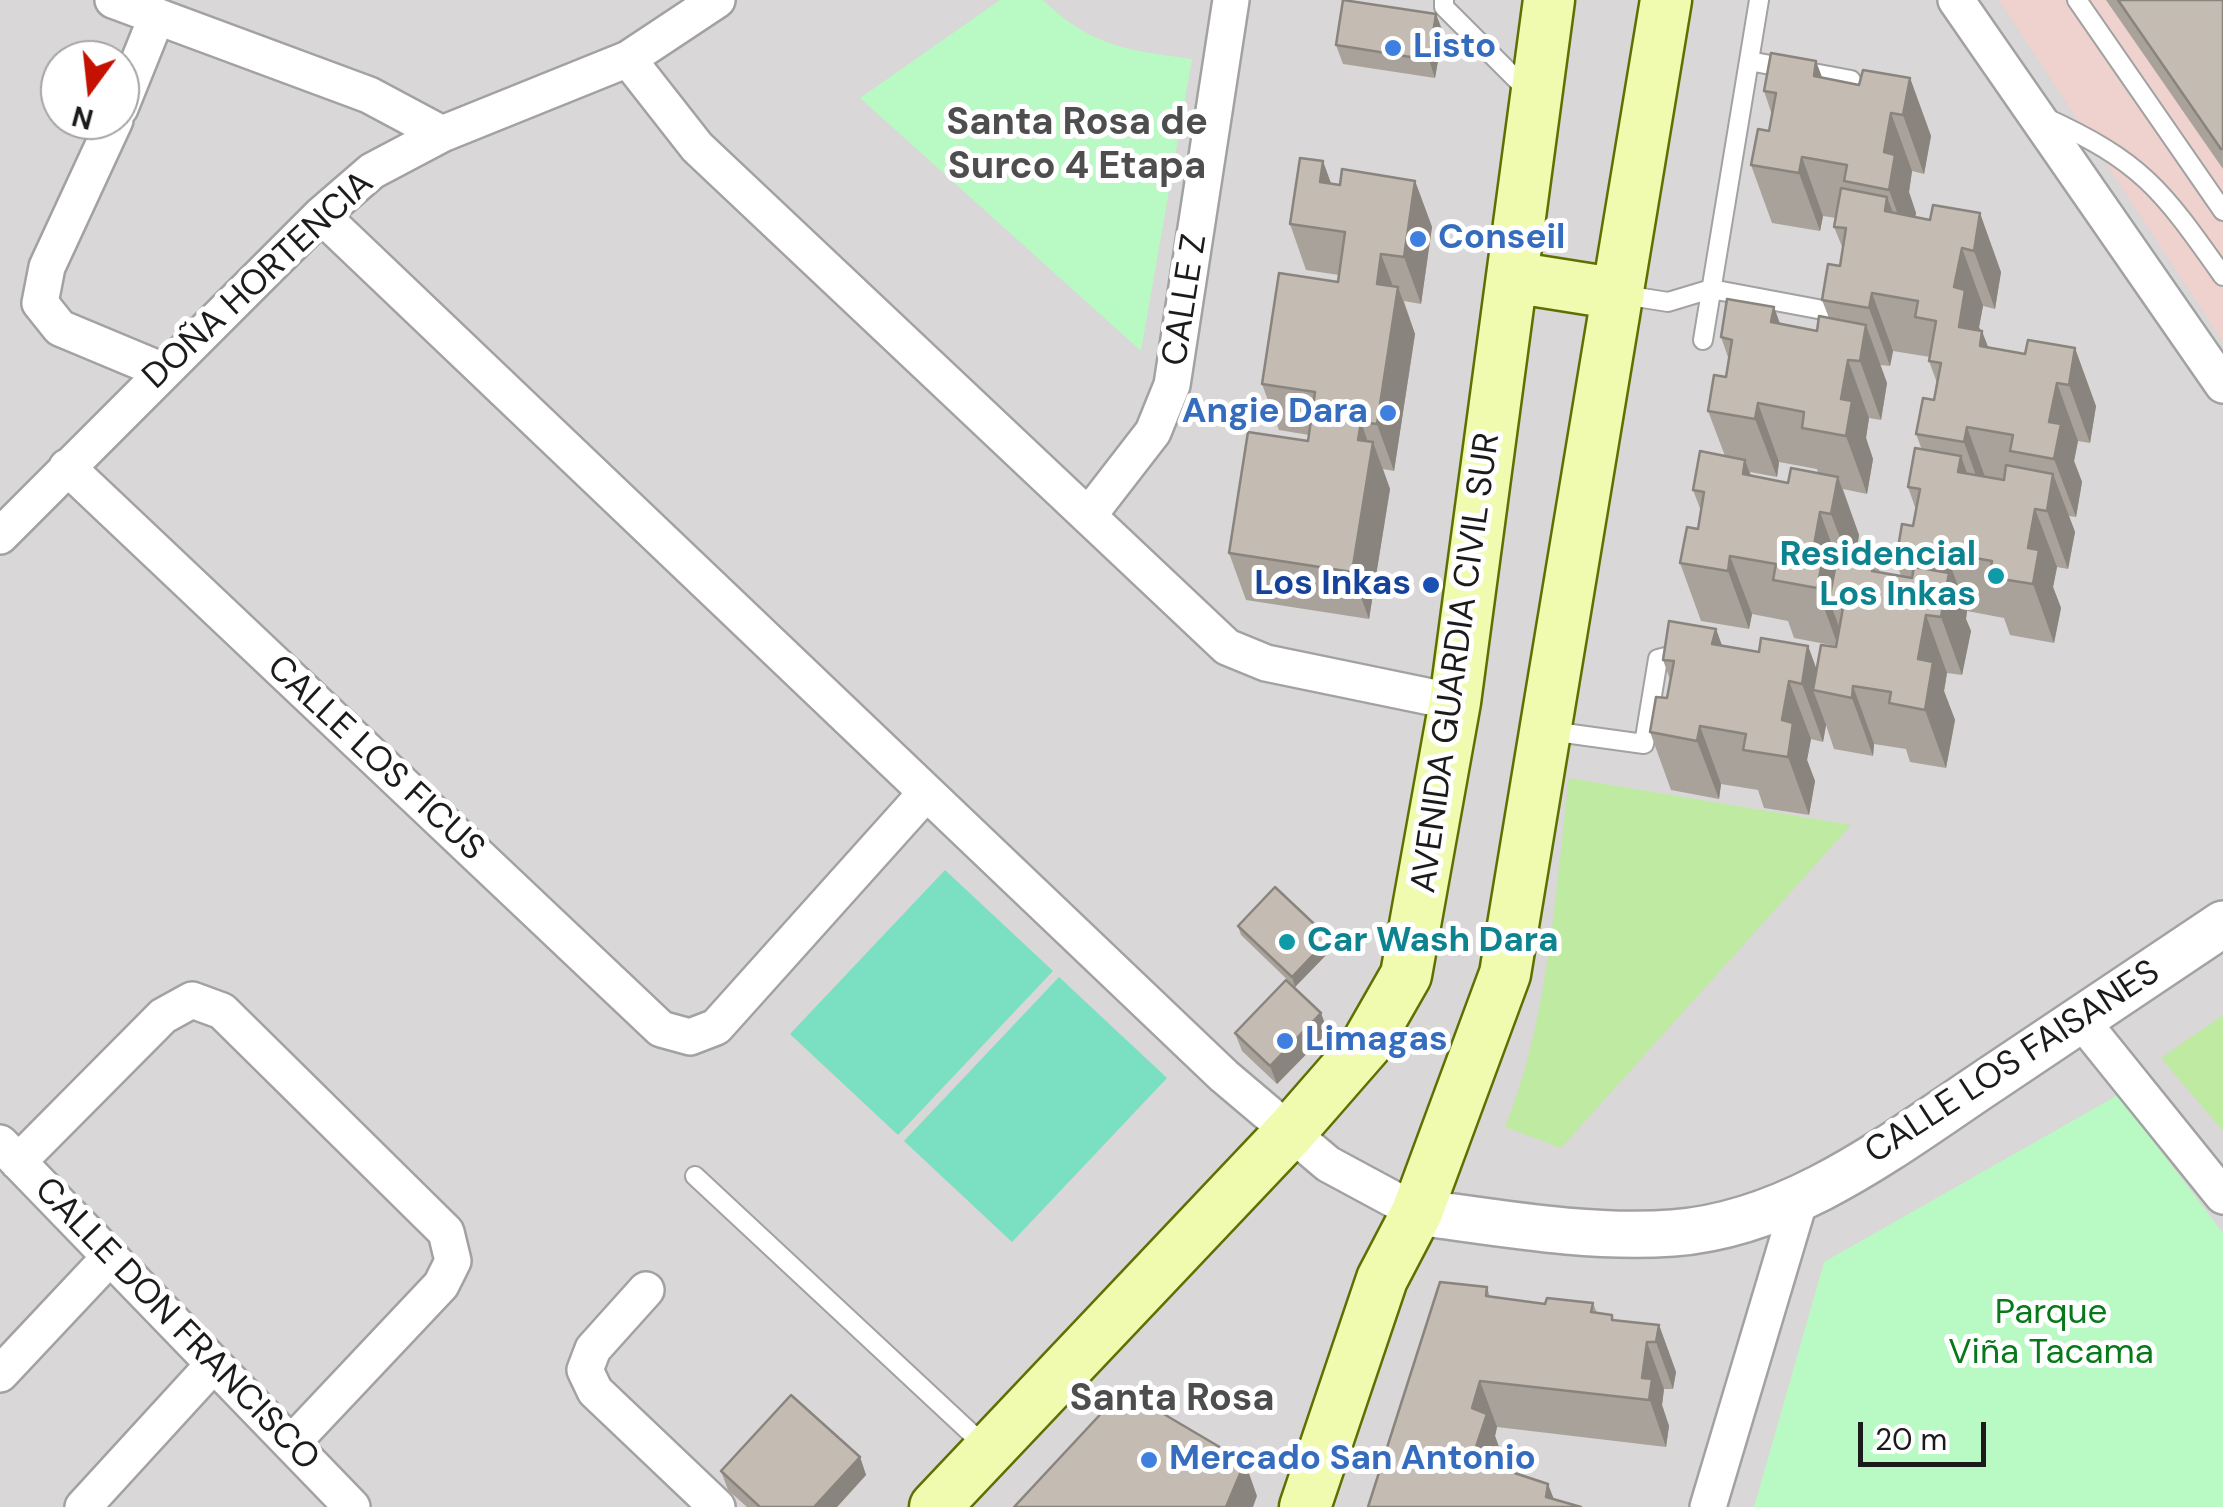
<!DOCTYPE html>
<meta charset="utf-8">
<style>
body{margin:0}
#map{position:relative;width:2223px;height:1507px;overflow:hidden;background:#ede9df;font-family:"DM Sans",sans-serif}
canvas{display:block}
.north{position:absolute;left:40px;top:40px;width:100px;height:100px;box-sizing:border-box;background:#fff;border:2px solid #a4a4a4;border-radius:50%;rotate:195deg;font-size:28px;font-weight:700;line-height:40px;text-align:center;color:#1b1b1b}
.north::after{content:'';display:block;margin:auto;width:35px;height:45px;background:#c51100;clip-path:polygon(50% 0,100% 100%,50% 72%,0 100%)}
.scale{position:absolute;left:1858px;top:1422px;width:128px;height:45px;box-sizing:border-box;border:5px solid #1b1b1b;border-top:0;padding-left:12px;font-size:30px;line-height:35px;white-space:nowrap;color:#1b1b1b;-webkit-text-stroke:8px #fff;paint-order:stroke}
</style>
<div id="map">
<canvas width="2223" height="1507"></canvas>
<div class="north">N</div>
<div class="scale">20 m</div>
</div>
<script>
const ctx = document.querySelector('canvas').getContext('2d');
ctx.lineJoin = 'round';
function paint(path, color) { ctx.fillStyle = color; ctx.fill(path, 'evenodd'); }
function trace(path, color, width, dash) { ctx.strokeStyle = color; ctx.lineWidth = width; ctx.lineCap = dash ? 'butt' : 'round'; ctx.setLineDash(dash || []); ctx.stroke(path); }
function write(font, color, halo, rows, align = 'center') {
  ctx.font = font + ' "DM Sans",sans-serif'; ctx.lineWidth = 10; ctx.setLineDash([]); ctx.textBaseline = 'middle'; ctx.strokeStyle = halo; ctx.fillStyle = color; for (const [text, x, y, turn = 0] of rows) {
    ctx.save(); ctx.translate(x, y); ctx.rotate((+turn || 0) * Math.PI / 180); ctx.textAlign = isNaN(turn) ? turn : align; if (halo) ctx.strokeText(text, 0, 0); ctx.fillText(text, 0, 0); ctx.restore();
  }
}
paint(new Path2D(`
 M0,0H2223V1507H0ZM60,60H120V120H60Z`), '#d9d7d7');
paint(new Path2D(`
 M1999,0H2223V342Z`), '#efd1cd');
paint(new Path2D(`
 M1569,778L1851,825L1561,1148L1505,1127C1549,1019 1555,893 1569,778Z
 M2223,1015V1131L2161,1058Z`), '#bfeaa2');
paint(new Path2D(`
 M1000,0H1043C1092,47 1127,50 1192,59L1141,351L860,98Z
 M2118,1095L2223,1233V1507H1754L1824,1262Z`), '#b9fac4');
paint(new Path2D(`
 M945,870L1053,971L898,1135L790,1034Z
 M1059,977L1167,1078L1012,1242L904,1141Z`), '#7ae0c1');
const service = new Path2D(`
 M1444,0V7L1527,90
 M2077,0L2223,211
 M1749,61L1851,80
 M2044,117C2143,162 2162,190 2223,276
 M1624,295L1668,302L1711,289L1839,313
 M1703,340L1759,0
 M1550,731L1644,744L1658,659L1686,652
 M695,1176L987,1448`);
const minor = new Path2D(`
 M113,0L369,95L442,134
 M1956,0L2223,385
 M628,59L697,147L1227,647L1266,663L1455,702
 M120,108L157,16
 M115,120L47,267L40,303L60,328L163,371
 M321,215L1224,1076L1328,1164L1417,1212
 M67,467L661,1029L690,1037L716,1027L926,793
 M1088,516L1153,432L1172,385L1231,0
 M0,536L321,215L372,171L442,134L628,59L717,0
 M2081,1020L2223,1196
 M0,1143L352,1507
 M18,1162L163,1016L192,1000L222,1011L446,1232L453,1261L441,1285L291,1444
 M646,1290L593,1349L585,1370L595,1391L717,1507
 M0,1374L110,1257
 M83,1507L214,1364
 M1708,1507L1800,1199`);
const tertiary = new Path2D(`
 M1417,1212C1501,1223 1588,1239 1673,1233C1793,1224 1894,1144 1990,1080C2068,1028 2146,976 2223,924`);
const secondary = new Path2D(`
 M1512,277L1619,294
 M935,1507L1291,1131L1366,1045L1406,975L1455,702L1549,0
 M1305,1507L1382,1279L1417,1212L1505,974L1666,0`);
trace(service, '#a2a2a2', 22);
trace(minor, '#a2a2a2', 40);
trace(tertiary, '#a2a2a2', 50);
trace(secondary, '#5c7102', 55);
trace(service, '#fff', 18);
trace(minor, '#fff', 35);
trace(tertiary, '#fff', 45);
trace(secondary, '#f0fbaf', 50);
paint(new Path2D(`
 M2106,0H2223V169Z
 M1443,32L1435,78L1343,64L1336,45Z
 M1822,78L1859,85L1910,78L1931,136L1924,174L1912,171L1909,192L1916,213L1915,217L1930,220L1933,205L2001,272L1995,309L1983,306L1979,327L1988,347L2025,354L2028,340L2096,406L2090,443L2078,441L2074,461L2082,482L2076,517L2069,516L2075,532L2068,569L2057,567L2053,587L2061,608L2054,643L2010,635L2004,618L1967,611L1966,619L1971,631L1962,675L1947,673L1944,691L1955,720L1946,768L1910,762L1906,749L1874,744L1873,756L1834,749L1826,725L1823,742L1811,739L1807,760L1815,781L1809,815L1764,808L1758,790L1721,784L1719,799L1671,790L1650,732L1667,698L1671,682L1663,660L1716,629L1722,646L1759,652L1808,646L1817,670L1836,647V646L1794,638L1788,621L1752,614L1749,629L1701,621L1680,563L1698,529L1701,511L1693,490L1725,456L1708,411L1726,377L1729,360L1721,337L1774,307L1780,324L1817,331L1829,318L1822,300L1840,266L1843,249L1834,227L1836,218L1823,216L1820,231L1772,223L1751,165L1769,131L1772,115L1764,91ZM1893,351L1930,357L1929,361L1937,383L1934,400L1916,434L1922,450L1908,487L1916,510L1913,526L1896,560L1901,576L1880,572L1875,559L1856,556L1859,535L1843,489L1867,494L1873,459L1866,438L1869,418L1881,420L1887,383L1880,365L1890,366ZM1779,462L1817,469L1818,473L1788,483L1751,476L1750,472L1777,477Z
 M1415,181L1432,227L1421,304L1404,301L1415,334L1394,471L1383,469L1390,489L1369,619L1246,600L1229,553L1308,441L1309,435L1279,430L1262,384L1338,282L1339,275L1306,270L1290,224L1331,183L1340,185Z
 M1238,926L1329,938L1333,948L1295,987L1241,935Z
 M1328,1032L1277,1084L1242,1051L1235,1033Z
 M1487,1287L1490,1297L1545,1304L1593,1303L1597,1313L1612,1315L1614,1320L1659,1325L1676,1372L1673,1389H1664L1662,1405L1669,1426L1666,1447L1497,1427L1495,1436L1504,1461L1501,1469L1554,1499L1368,1507Z
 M860,1457L866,1475L837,1507H747L728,1490L721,1471Z`), '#a9a29a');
paint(new Path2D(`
 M1436,14L1443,32L1435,78L1429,60Z
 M1816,61L1838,120L1814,76Z
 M1910,78L1931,136L1924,174L1903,115Z
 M1891,113L1912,171L1909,192L1916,213L1910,248L1889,190L1884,152Z
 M1802,157L1823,216L1820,231L1799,173Z
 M1323,161L1340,208L1320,182Z
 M1415,181L1432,227L1421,304L1404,257Z
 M1887,197L1909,255L1885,211Z
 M1980,213L2001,272L1995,309L1974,251Z
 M1962,248L1983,306L1979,327L1982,335V331L2004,389L1959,327L1954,287Z
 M1381,254L1397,297L1398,287L1415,334L1394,471L1377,424V284Z
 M1872,293L1893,351L1890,366L1869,308Z
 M1774,307L1795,366L1771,322Z
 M1866,325L1887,383L1881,420L1860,361Z
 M2075,348L2096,406L2090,443L2069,385Z
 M1848,360L1869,418L1866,438L1873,459L1867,494L1846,436L1841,399Z
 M2057,383L2078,441L2074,461L2082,482L2076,517L2054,459L2049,422Z
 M1758,403L1779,462L1777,477L1755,419Z
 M1361,422L1371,451L1373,442L1390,489L1369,619L1352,572L1358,440Z
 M1967,427L1988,485L1985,501L1964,442Z
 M1961,456L1982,515L1958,472Z
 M1745,460L1766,518L1743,474Z
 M2053,474L2075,532L2068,569L2047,511Z
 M1838,477L1859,535L1853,572L1831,514Z
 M2035,509L2057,567L2053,587L2061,608L2054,643L2033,584L2028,548Z
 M1820,512L1841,570L1829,600L1841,632L1838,646L1817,588L1813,551Z
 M1946,553L1967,611L1966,619L1971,631L1962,675L1941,617L1948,581L1943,569Z
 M1730,556L1752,614L1749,629L1728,571Z
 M1926,615L1947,673L1944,691L1955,720L1946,768L1925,710L1918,659Z
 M1716,629L1737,687L1712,644Z
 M1808,646L1825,693L1813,690L1826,725L1823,742L1802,684Z
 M1789,681L1811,739L1807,760L1815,781L1809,815L1788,757L1782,720Z
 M1853,686L1874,744L1873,756L1852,698Z
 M1700,726L1721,784L1719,799L1697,741Z
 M1329,938L1333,948L1295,987L1292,977Z
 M1321,1013L1328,1032L1277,1084L1270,1066Z
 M1659,1325L1676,1372L1673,1389L1656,1342Z
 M1647,1342L1664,1389L1662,1405L1669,1426L1666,1447L1642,1378Z
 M1480,1381L1497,1427L1495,1436L1504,1461L1489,1506L1472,1459V1408Z
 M860,1457L866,1475L837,1507H814Z
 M1245,1462L1257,1496L1253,1507H1226Z
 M1548,1484L1557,1507L1546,1497Z`), '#89847d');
const building = new Path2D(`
 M1343,0L1436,14L1429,60L1336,45Z
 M2118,0H2223V148L2221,149Z
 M1771,53L1816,61L1814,76L1859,85L1863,70L1910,78L1903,115L1891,113L1884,152L1895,155L1889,190L1844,181L1847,165L1802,157L1799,173L1751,165L1758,129L1769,131L1776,93L1764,91Z
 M1300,158L1323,161L1320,182L1340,185L1342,169L1415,181L1404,257L1381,254L1377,284L1398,287L1377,424L1361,422L1358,440L1373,442L1352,572L1229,553L1248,432L1308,441L1315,392L1262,384L1279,273L1338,282L1345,232L1290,224Z
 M1841,188L1887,197L1885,211L1930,220L1933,205L1980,213L1974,251L1962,248L1954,287L1965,290L1959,327L1982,331L1980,346L2025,354L2028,340L2075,348L2069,385L2057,383L2049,422L2061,424L2054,459L2010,451L2013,435L1967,427L1964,442L1916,434L1923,398L1934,400L1941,363L1929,361L1936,321L1915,317L1918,301L1872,293L1869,308L1822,300L1828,264L1840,266L1846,228L1834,227Z
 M1727,299L1774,307L1771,322L1817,331L1819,316L1866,325L1860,361L1848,360L1841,399L1852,401L1846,436L1802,428L1804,412L1758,403L1755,419L1708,411L1714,375L1726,377L1732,340L1721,337Z
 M1915,448L1961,456L1958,472L2004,480L2006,465L2053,474L2047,511L2035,509L2028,548L2039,550L2033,584L1989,577L1992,561L1946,553L1943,569L1896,560L1902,524L1913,526L1920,489L1908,487Z
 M1700,451L1745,460L1743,474L1788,483L1791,468L1838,477L1831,514L1820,512L1813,551L1824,553L1817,588L1773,580L1776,564L1730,556L1728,571L1680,563L1687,527L1698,529L1704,492L1693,490Z
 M1838,553L1875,559L1872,571L1912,578L1914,567L1949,573L1941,617L1926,615L1918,659L1933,662L1925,710L1889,703L1891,692L1853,686L1852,698L1813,690L1821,645L1836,647L1844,602L1829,600Z
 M1669,621L1716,629L1712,644L1759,652L1761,638L1808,646L1802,684L1789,681L1782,720L1793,723L1788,757L1743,750L1746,734L1700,726L1697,741L1650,732L1656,697L1667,698L1674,661L1663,660Z
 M1275,887L1329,938L1292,977L1238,926Z
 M1286,980L1321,1013L1270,1066L1235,1033Z
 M1440,1282L1487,1287L1486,1296L1545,1304L1547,1298L1593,1303L1591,1312L1612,1315V1320L1659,1325L1656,1342H1647L1642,1378L1652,1379L1649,1400L1480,1381L1472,1408L1487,1414L1472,1459L1548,1484L1546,1497L1581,1507H1368Z
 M1123,1390L1245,1462L1226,1507H1014Z
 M791,1395L860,1457L814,1507H760L721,1471Z`);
paint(building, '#c4bcb3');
trace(building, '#89847d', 2.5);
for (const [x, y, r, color] of [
 [1393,48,10,"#3f7fe0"],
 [1418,239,10,"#3f7fe0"],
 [1388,413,10,"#3f7fe0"],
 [1996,576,10,"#0f9aa8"],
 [1431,585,10,"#1a4fb4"],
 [1287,942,10,"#0f9aa8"],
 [1285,1041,10,"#3f7fe0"],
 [1149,1460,10,"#3f7fe0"]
]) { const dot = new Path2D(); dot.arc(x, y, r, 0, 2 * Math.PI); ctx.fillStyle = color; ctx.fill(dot); trace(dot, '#fff', 4); }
write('bold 35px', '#366cbe', '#fff', [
 ["Listo",1413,48],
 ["Conseil",1438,239],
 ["Angie Dara",1368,413,"right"],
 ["Limagas",1305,1041],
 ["Mercado San Antonio",1169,1460]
], 'left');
write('35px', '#1b1b1b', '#fff', [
 ["DOÑA HORTENCIA",259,281,-43],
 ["CALLE Z",1186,300,-81],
 ["AVENIDA GUARDIA CIVIL SUR",1457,663,-82],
 ["CALLE LOS FICUS",375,759,43],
 ["CALLE LOS FAISANES",2013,1063,-33],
 ["CALLE DON FRANCISCO",176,1325,46]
]);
write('bold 35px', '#0d838f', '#fff', [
 ["Residencial",1976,556],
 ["Los Inkas",1976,596],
 ["Car Wash Dara",1307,942,"left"]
], 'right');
write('bold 35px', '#164399', '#fff', [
 ["Los Inkas",1411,585]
], 'right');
write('35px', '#08791b', '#fff', [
 ["Parque",2051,1314],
 ["Viña Tacama",2051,1354]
]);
write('bold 38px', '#4e4e4e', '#fff', [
 ["Santa Rosa de",1077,124],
 ["Surco 4 Etapa",1077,168],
 ["Santa Rosa",1172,1400]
]);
</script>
